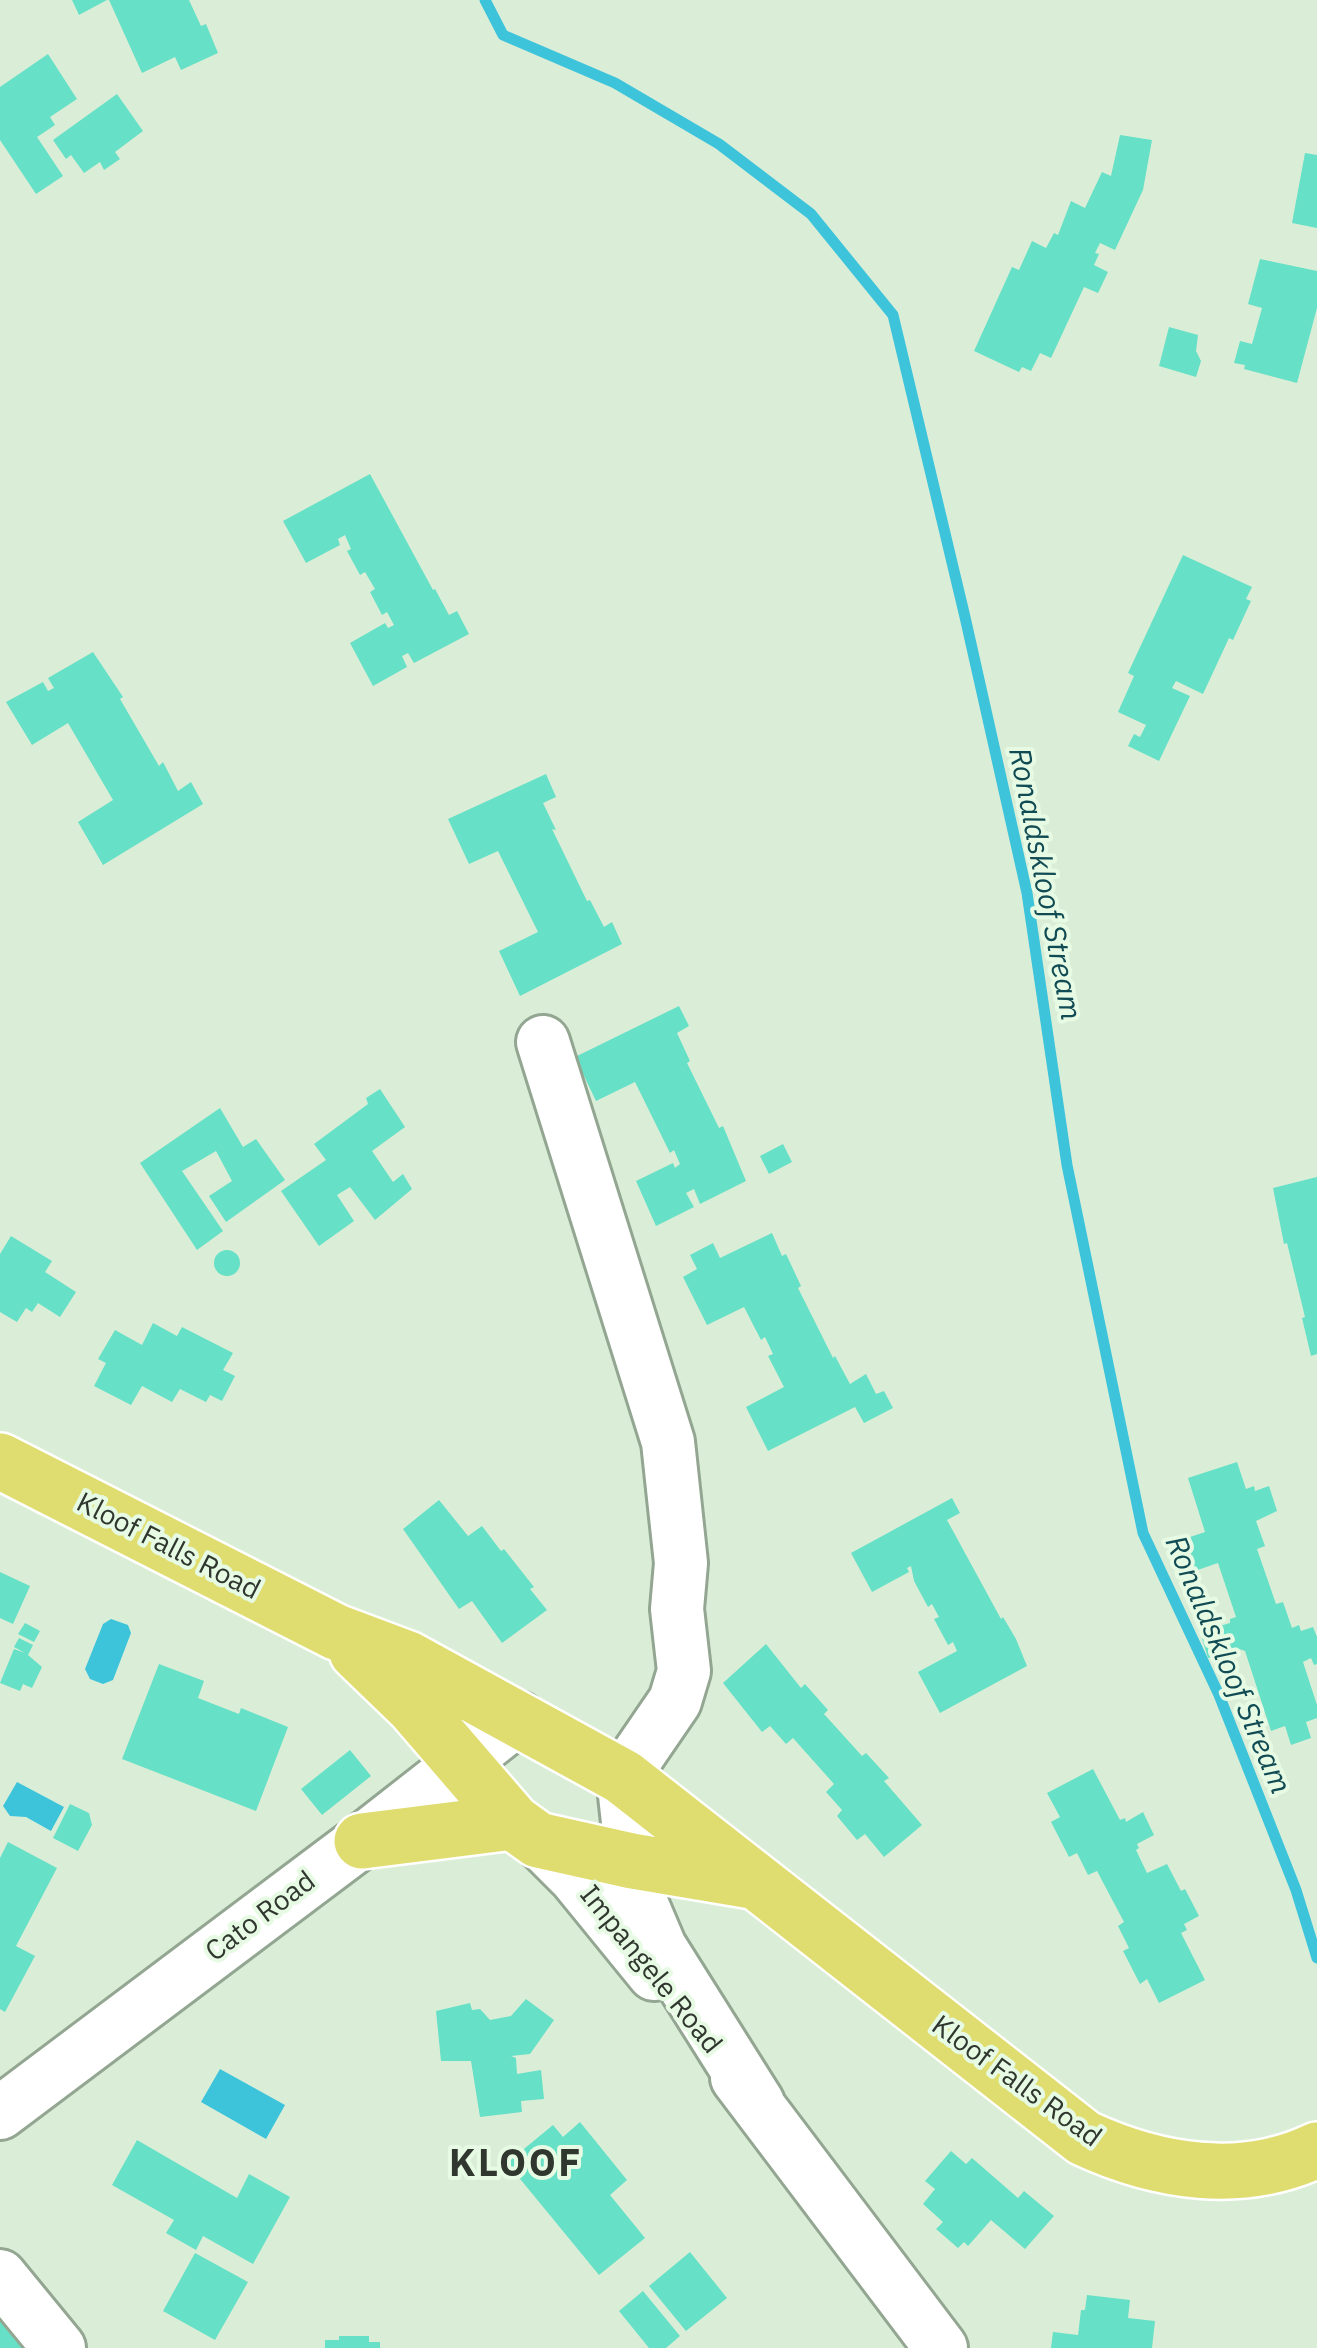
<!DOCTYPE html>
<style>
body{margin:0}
canvas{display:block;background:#daeed7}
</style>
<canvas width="1317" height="2348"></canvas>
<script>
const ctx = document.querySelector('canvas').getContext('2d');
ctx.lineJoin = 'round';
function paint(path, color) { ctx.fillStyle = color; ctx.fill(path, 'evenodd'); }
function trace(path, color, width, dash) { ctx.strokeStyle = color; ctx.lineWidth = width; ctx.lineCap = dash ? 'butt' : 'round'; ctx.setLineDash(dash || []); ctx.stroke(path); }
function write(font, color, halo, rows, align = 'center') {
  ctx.font = font + ' "IBM Plex Sans",sans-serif'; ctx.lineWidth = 8; ctx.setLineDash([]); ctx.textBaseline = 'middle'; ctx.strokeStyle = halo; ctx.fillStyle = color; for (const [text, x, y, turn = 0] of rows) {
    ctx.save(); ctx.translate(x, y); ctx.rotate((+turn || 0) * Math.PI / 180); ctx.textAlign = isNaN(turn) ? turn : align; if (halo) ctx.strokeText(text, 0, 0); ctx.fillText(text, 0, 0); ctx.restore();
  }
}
paint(new Path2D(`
 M111,1619L128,1625L131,1633L113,1680L103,1684L90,1679L85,1669L103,1624Z
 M17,1782L64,1807L51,1831L26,1817L10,1816L3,1806Z
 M220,2069L285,2105L266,2139L201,2102Z`), '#3dc4db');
trace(new Path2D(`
 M485,0L503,35L615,83L719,144L811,214L893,315L965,617L1027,893L1067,1165L1143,1533L1219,1695L1296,1890L1317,1958`), '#3dc4db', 11);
paint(new Path2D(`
 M72,0H107L79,15Z
 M109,0H189L201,26L206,24L218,53L181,70L175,57L142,73Z
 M48,54L77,99L50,117L55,125L37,137L63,176L36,194L0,140V87Z
 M117,94L143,131L115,152L120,159L104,170L100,162L84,173L71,155L66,159L53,140Z
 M1120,135L1152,140L1143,190L1115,250L1100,243L1095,253L1099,254L1094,265L1108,272L1098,293L1084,287L1051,358L1040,353L1031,371L1022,367L1019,372L974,351L1012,267L1019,270L1032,241L1046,248L1054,233L1058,235L1071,201L1085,208L1102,172L1111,176Z
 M1305,153L1317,155V228L1292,223Z
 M1260,259L1317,271V308L1297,383L1244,369L1245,365L1234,363L1240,341L1252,344L1262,308L1248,304Z
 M1169,327L1198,335L1196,351L1201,361L1196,377L1159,366Z
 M370,474L433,590L435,589L449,615L457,611L469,634L414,663L408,653L402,656L407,667L373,686L350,643L385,623L388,628L394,625L387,612L382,615L370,592L375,589L365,572L360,575L347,551L351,549L345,535L338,539L340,545L306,563L283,521Z
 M1183,555L1252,587L1246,599L1251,601L1233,640L1229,638L1203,694L1176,681L1172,688L1190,696L1159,761L1128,746L1134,734L1140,737L1146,725L1118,712L1134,676L1128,673Z
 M93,652L123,697L120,699L159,766L163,762L178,791L191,782L203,804L103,865L78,822L113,800L68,723L32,745L6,702L43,682L48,691L54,688L48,678Z
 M546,774L556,797L543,803L556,830L552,829L587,901L590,900L604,927L612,922L622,944L520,996L499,951L538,932L498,851L469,864L448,819Z
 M679,1006L689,1026L677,1033L690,1061L687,1063L719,1128L723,1126L746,1181L700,1204L694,1189L686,1193L694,1207L656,1226L636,1181L673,1163L675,1168L680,1164L674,1150L670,1153L635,1082L596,1101L575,1057Z
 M380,1089L405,1127L372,1151L393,1182L403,1174L412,1189L375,1220L350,1187L337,1195L354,1221L319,1246L281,1191L326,1160L314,1144L368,1104L366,1098Z
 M220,1108L243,1147L256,1139L285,1180L226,1222L209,1196L232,1181L216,1151L182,1171L223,1231L197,1250L140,1163Z
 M783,1144L792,1162L769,1174L760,1156Z
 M1317,1177V1354L1311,1356L1302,1318L1305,1317L1287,1243L1284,1244L1273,1188Z
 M772,1233L782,1256L786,1254L801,1286L798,1288L833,1358L835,1356L850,1384L866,1374L876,1394L884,1391L893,1408L864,1423L855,1407L768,1451L746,1407L784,1387L768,1356L773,1354L765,1337L761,1340L744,1307L707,1325L683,1277L697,1269L690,1255L713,1243L720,1258Z
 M11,1236L52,1261L45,1272L76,1292L60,1317L38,1303L32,1312L26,1308L17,1322L0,1312V1254Z
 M214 1263a13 13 0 1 1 26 0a13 13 0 1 1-26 0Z
 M153,1323L177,1336L182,1327L233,1353L223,1370L235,1376L222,1401L210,1395L206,1402L180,1389L172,1402L142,1386L131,1405L94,1386L106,1363L98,1359L115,1330L142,1345Z
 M1237,1462L1246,1489L1254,1486L1255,1491L1269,1486L1277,1511L1256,1521L1265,1546L1257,1549L1276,1604L1283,1602L1292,1628L1299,1625L1301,1631L1313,1627L1317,1637V1664L1314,1665L1311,1658L1303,1662L1317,1705V1718L1306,1722L1311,1738L1291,1745L1285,1726L1271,1731L1245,1651L1239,1649L1208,1658L1200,1632L1230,1623V1619L1236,1617L1218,1563L1180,1576L1169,1544L1205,1532L1188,1478Z
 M952,1498L960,1513L947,1520L1001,1619L1003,1617L1016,1639L1027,1666L940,1713L918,1672L957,1651L953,1642L948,1645L934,1619L939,1617L932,1604L928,1607L914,1581L911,1566L907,1568L909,1572L872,1592L851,1553Z
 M439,1500L468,1536L482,1526L501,1551L504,1549L534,1587L530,1589L547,1610L502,1643L472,1601L459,1609L403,1529Z
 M0,1572L30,1586L13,1624L0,1618Z
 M25,1623L40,1631L34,1642L18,1634Z
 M19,1638L33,1645L28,1655L42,1667L32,1688L23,1684L20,1691L0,1683L14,1649L25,1653L14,1647Z
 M766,1644L801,1688L805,1684L828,1710L824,1714L862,1756L866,1753L889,1778L884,1781L922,1825L884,1857L865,1834L857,1840L837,1816L842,1810L826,1792L834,1784L793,1738L786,1744L770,1726L762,1732L723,1683Z
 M159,1664L204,1681L198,1698L239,1714L241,1708L288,1727L256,1811L122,1759Z
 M350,1750L371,1776L322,1815L301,1789Z
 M1093,1769L1120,1820L1125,1818L1126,1822L1143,1812L1154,1835L1137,1844L1139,1848L1136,1850L1147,1873L1167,1864L1181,1891L1185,1889L1199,1916L1184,1924L1187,1930L1181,1933L1205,1980L1159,2003L1147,1979L1140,1984L1123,1951L1129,1948L1118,1926L1124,1922L1097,1871L1088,1875L1077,1853L1069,1857L1051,1822L1060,1817L1047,1793Z
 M70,1804L89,1813L92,1825L78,1851L53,1838Z
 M8,1842L57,1868L16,1946L35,1956L5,2012L0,2009V1858Z
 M526,1999L554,2020L530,2054L511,2056L516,2058L517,2074L541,2070L544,2099L521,2101L522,2112L480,2117L471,2061H441L436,2011L470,2003L472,2010L480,2009L490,2020L511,2016Z
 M580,2122L627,2180L610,2195L645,2238L599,2275L507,2163L553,2125L563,2137Z
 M137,2140L237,2198L249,2174L290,2197L253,2264L203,2236L196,2250L166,2233L174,2220L112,2185Z
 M951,2151L966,2164L972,2158L1018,2198L1024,2191L1054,2216L1025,2249L991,2220L968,2246L964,2242L958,2248L936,2229L943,2222L923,2204L935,2189L925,2181Z
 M690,2252L727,2298L686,2331L649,2286Z
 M195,2253L248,2282L215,2340L163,2311Z
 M643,2291L680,2336L666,2348H649L619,2311Z
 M1087,2295L1130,2300L1128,2318L1155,2321L1152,2348H1051L1053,2332L1078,2335L1081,2310H1085Z
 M0,2318L23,2348H0Z
 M339,2336H369V2342H380V2348H325V2340H339Z`), '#66e0c6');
const minor = new Path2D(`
 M543,1042L668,1442L681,1563L677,1609L684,1671L675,1701L623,1777L635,1886L643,1907L660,1947L758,2103
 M538,1840L575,1877L654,1974
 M737,2078L941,2348
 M0,2113L362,1841L519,1718
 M0,2276L59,2348`);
const major = new Path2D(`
 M0,1461L336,1632L408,1659L623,1777L1084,2138C1157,2172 1242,2186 1317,2150
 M357,1652L414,1707L513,1822L538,1840L632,1861L751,1881
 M362,1841L513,1822`);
trace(minor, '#93a691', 58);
trace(major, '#fff', 60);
trace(minor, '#fff', 52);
trace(major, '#e0dd70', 55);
write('28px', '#2f372e', '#e7fbe4', [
 ["Kloof Falls Road",168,1547,27],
 ["Cato Road",261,1917,-37],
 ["Impangele Road",650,1970,51],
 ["Kloof Falls Road",1016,2082,36]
]);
write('italic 30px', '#114b54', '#e7fbe4', [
 ["Ronaldskloof Stream",1044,884,79],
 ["Ronaldskloof Stream",1227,1665,67]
]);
ctx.letterSpacing = '2.5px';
write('bold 38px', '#2f372e', '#e7fbe4', [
 ["KLOOF",516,2165]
]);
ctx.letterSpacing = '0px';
</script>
